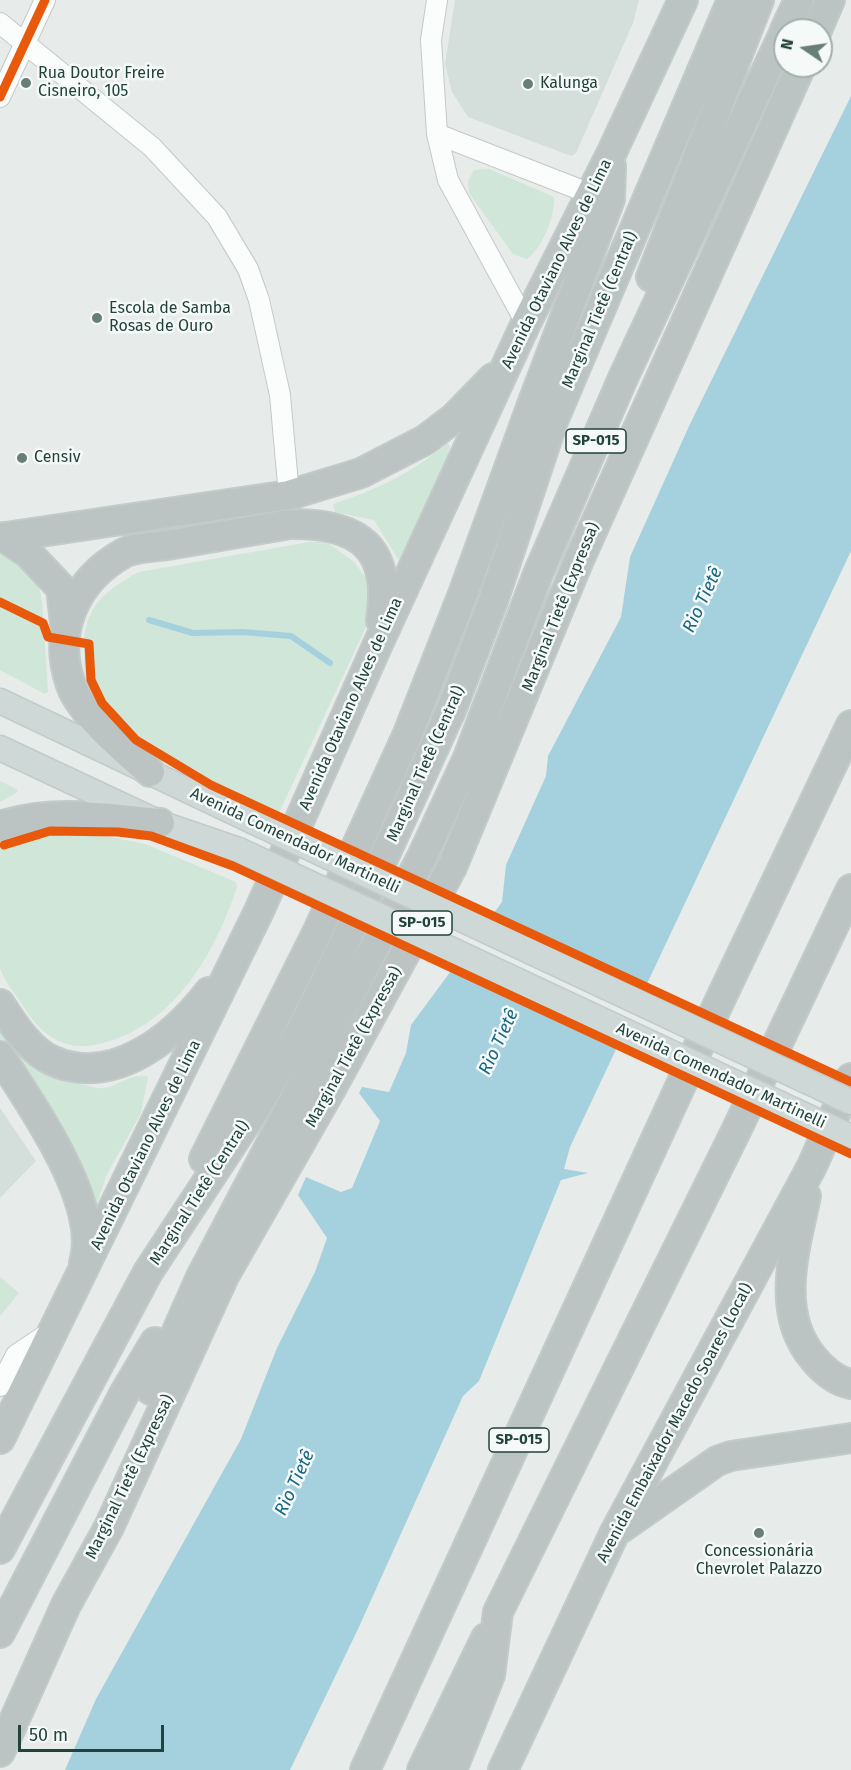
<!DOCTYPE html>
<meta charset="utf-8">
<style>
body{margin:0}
#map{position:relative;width:851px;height:1770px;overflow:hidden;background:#e7ecea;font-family:"Fira Sans",sans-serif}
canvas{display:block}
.north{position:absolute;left:773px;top:18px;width:60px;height:60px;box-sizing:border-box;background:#f5faf8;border:2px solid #a1b0ad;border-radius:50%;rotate:283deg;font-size:16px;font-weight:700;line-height:24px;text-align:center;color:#22423c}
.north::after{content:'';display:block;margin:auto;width:21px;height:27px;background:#677e79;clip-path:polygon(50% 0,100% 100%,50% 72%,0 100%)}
.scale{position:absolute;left:18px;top:1725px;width:146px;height:27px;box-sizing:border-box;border:3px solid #22423c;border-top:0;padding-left:8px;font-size:18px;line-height:21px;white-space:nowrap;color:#22423c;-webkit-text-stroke:4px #f5faf8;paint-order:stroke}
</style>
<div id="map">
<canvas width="851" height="1770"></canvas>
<div class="north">N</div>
<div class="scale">50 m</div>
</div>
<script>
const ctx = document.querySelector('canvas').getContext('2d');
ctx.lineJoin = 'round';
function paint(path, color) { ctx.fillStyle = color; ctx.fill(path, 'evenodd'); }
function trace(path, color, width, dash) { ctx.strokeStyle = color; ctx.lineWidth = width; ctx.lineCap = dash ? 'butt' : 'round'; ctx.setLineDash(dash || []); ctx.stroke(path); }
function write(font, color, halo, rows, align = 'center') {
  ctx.font = font + ' "Fira Sans",sans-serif'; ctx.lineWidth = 5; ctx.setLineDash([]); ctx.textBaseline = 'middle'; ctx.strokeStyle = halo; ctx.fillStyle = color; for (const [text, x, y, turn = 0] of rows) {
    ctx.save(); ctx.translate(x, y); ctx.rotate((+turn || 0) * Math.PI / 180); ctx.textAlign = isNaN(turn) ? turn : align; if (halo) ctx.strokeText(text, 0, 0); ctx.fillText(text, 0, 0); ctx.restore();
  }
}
paint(new Path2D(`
 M455,0H639L633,23L576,153L571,156L468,117L452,92L445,64Z
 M0,1108L36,1161L0,1198Z`), '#d4deda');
paint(new Path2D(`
 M489,169L554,197C555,216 543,247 527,259L513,254L469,193L468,181L474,170Z
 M447,443L450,446L449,453L402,558L398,559L374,520L335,512L333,504C376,490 413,473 447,443Z
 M309,542H327L354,562L368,581L372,596L366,627L277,817C217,787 130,755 92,696C83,681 84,664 84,647C84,606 106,590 139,572Z
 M0,553L36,570L42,601L48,692L45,694L0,670Z
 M0,781L18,790L15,794L0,802Z
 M65,828L145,844L236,882L237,887C214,956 172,1030 94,1045C63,1051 39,1033 24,1007C17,996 4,981 0,968C0,959 0,946 0,936C0,906 0,876 0,845Z
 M0,1030C29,1060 41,1079 84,1085C90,1086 97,1089 103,1088C118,1087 133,1071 148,1077L141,1113L106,1176L91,1222L56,1121L0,1039Z
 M0,1277L19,1293L0,1316Z`), '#cfe6d8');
paint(new Path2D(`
 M851,96V551L570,1147L564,1169L588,1173L561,1180L479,1381L463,1396L358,1629L290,1770H65L96,1699L241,1439L277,1348L315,1272L327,1238L298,1195L306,1177L341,1192L352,1188L380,1121L359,1093L362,1087L389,1092L406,1053L411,1025L502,902L506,865L546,776L548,756L621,617L630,557L690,424Z`), '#a5d0dd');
paint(new Path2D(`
 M488,917L649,988L621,1046L451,967Z`), '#e7ecea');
trace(new Path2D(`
 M149,620L193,633L243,632L291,636L330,663`), '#a5d0dd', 6);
const minor = new Path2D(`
 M437,0L431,40L437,134L448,180L526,323
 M0,23L152,147L217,217L248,269L259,300L280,395L289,495
 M0,97L45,0
 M437,134L591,194
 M0,1386L16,1355L50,1332`);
const major = new Path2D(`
 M0,701L252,821
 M0,748L160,823L239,850`);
const highway = new Path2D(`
 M785,30L799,0
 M817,30L830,0
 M651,277L759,0
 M4,537L28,553L61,588L65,623
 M0,538L289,495L361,473L425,440L454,418L493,378
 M150,772C127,752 81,714 71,685C52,632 75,580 124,553C135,547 155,547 168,545C209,538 250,531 290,524C361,523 392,549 381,621
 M0,826C53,809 106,818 160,823
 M0,1004C13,1024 30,1051 53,1061C114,1087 174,1037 209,992
 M0,1056C31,1105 102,1203 84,1263
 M204,1159L318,931L407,736L463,594L533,402L610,199L611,166
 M806,1196C795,1249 774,1313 814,1359C824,1371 835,1381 851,1384
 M151,1390L201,1277L422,857L468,758L538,574L623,378L785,31
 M0,1439L259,911L378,644L526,323L612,152L683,0
 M620,1529L717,1461L731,1456L851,1438
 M0,1549L148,1272L255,1109L302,1029L343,946L452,708L493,601L553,421L732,0
 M0,1633L124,1394L155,1342
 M0,1752L66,1605L109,1527L224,1276L332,1087L452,867L579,560L801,66
 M365,1770L721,998L851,725
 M422,1770L486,1638
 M452,1770L490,1675L498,1612L736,1131L851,889
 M503,1770L615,1532L812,1166L851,1078`);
trace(minor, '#c4c9c7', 22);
trace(major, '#c2cbc9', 27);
trace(highway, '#c2cbc9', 32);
trace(minor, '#fbfcfc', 20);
trace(major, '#ced8d6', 24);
trace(highway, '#bbc4c3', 28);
const majorBridge = new Path2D(`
 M252,821L851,1102
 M239,850L851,1137`);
trace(majorBridge, '#c2cbc9', 27, []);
trace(majorBridge, '#ced8d6', 24);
trace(new Path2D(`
 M0,97L45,0
 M0,602L43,623L48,637L89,644L91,680L102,703L136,740L211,785L851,1082
 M4,845L50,831L118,832L151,836L233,866L851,1154`), '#e8590c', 9);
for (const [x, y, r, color] of [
 [26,83,6,"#677e79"],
 [528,84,6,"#677e79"],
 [97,318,6,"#677e79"],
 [22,458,6,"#677e79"],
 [759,1533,6,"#677e79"]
]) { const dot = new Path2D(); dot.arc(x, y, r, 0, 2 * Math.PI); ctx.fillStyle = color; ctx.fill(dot); trace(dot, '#f5faf8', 2); }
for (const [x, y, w] of [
 [596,441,60],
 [422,923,60],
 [519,1440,60]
]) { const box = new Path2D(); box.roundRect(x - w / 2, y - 12, w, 24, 4.5); ctx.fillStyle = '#f5faf8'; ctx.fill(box); trace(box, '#22423c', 1.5); }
write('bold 15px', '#22423c', null, [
 ["SP-015",596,441],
 ["SP-015",422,923],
 ["SP-015",519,1440]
]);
write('16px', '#22423c', '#f5faf8', [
 ["Rua Doutor Freire",38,74],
 ["Cisneiro, 105",38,92],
 ["Kalunga",540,84],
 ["Escola de Samba",109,309],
 ["Rosas de Ouro",109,327],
 ["Censiv",34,458],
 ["Concessionária",759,1552,"center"],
 ["Chevrolet Palazzo",759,1570,"center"]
], 'left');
write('16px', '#22423c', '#f5faf8', [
 ["Avenida Otaviano Alves de Lima",557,264,-64],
 ["Marginal Tietê (Central)",600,310,-67],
 ["Marginal Tietê (Expressa)",561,607,-68],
 ["Avenida Otaviano Alves de Lima",351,704,-66],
 ["Marginal Tietê (Central)",426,764,-66],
 ["Avenida Comendador Martinelli",295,841,25],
 ["Marginal Tietê (Expressa)",354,1047,-61],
 ["Avenida Comendador Martinelli",721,1076,25],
 ["Avenida Otaviano Alves de Lima",146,1145,-64],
 ["Marginal Tietê (Central)",200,1193,-57],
 ["Avenida Embaixador Macedo Soares (Local)",675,1423,-62],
 ["Marginal Tietê (Expressa)",130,1477,-64]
]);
write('italic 18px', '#176783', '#f5faf8', [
 ["Rio Tietê",703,600,-65],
 ["Rio Tietê",499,1042,-65],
 ["Rio Tietê",295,1483,-65]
]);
</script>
